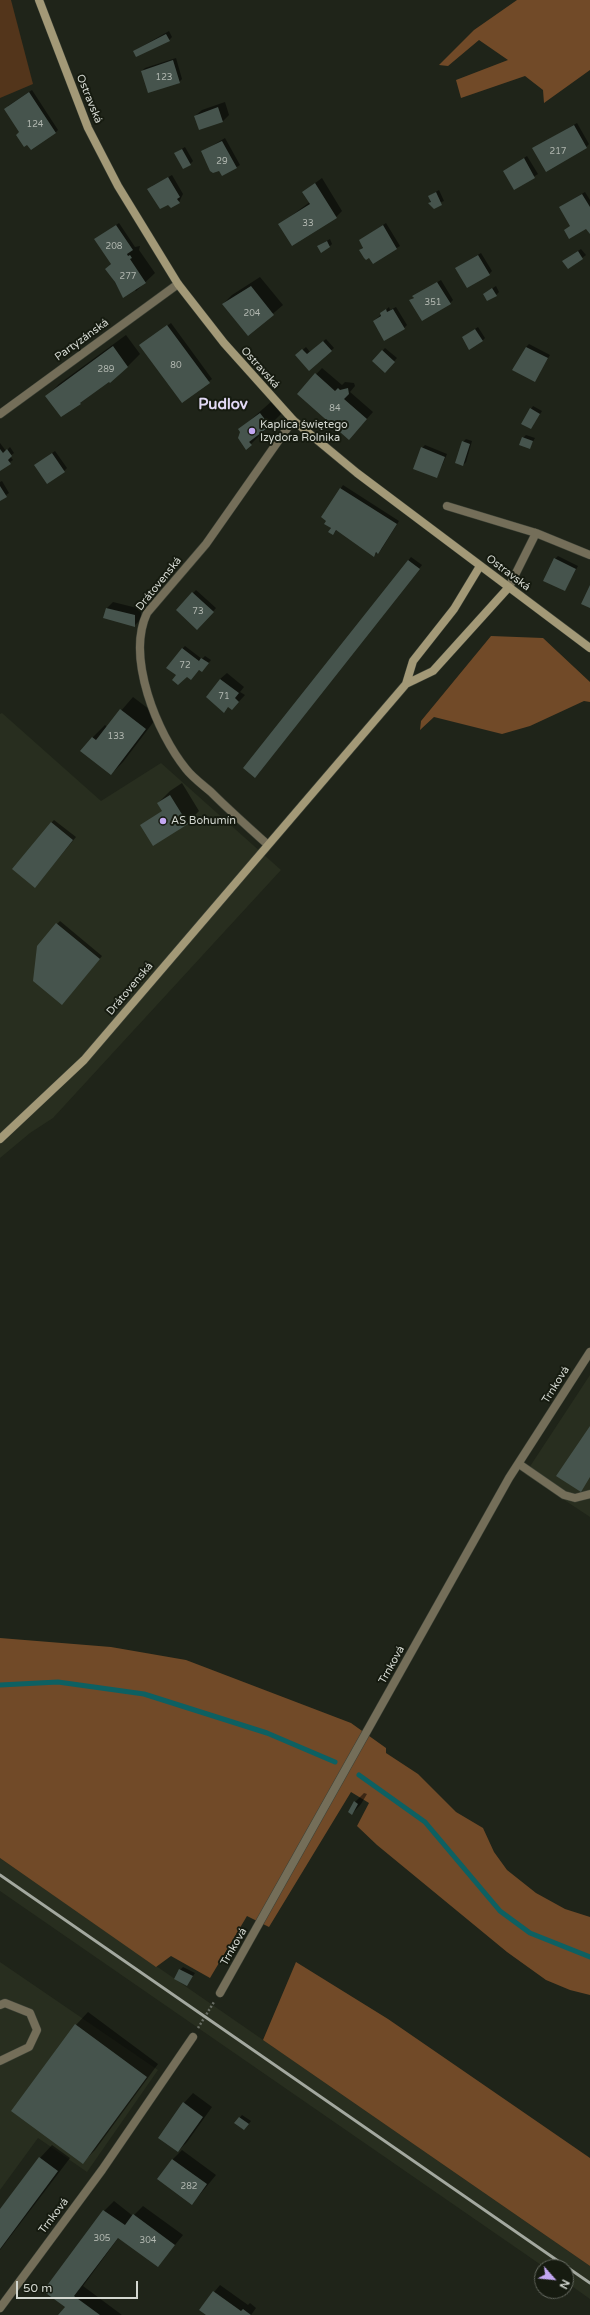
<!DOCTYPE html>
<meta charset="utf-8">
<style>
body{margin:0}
#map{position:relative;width:590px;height:2315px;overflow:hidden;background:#1f2419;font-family:"Varela Round",sans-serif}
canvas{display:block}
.north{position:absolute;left:534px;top:2259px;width:40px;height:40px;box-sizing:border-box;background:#161b10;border:1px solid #62665d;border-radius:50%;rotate:117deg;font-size:11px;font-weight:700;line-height:16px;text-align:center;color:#d3d7d0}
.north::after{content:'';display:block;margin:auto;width:14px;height:18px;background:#c3a7f2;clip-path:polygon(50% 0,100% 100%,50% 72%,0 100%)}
.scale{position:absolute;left:16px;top:2281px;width:122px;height:18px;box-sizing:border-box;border:2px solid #d3d7d0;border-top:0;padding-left:5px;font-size:12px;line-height:14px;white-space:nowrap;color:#d3d7d0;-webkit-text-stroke:3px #161b10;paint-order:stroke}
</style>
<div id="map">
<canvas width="590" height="2315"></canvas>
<div class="north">N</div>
<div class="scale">50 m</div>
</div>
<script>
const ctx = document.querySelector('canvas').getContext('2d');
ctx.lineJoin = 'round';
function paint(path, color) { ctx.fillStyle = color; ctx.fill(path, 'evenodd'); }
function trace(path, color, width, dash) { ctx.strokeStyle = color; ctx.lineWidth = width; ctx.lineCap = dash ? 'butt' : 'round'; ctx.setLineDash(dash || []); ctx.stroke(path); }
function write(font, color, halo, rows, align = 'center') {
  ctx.font = font + ' "Varela Round",sans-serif'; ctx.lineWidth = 4; ctx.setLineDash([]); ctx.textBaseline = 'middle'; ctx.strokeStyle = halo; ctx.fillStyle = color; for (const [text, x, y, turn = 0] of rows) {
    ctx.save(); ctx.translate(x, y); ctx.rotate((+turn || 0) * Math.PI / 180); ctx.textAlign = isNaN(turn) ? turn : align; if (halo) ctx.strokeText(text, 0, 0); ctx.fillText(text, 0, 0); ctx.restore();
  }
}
paint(new Path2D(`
 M2,713L101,801L161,763L281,870L53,1118L30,1133L0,1158V714Z
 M590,1375V1517L525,1474Z
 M0,1858L590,2266V2299L566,2282V2267H544L0,1891Z
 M0,1962L158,2070L87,2172L38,2138L0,2190Z`), '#282e1f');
paint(new Path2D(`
 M0,0H11L33,84L0,98Z`), '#53351b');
paint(new Path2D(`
 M517,0H590V70L544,103L543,90L525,76L461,98L456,80L508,60L479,40L448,66L439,65L474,30Z
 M491,636L543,638L590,682V702L584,701L530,726L502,734L434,717L420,730L421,721Z
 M0,1638L111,1647L186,1660L351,1723L386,1748V1753L418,1774L456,1812L483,1828L494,1852L507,1870L536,1893L565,1909L590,1917V1995L570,1990L546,1980L507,1952L377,1845L357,1826L369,1803L351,1792L269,1927L247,1916L210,1978L171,1956L156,1967L0,1858Z
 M296,1962L388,2019L590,2158V2266L263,2040Z`), '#714a28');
paint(new Path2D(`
 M169,31L172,37L169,40L134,51Z
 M176,58L182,79L179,82L142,71L145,68Z
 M32,90L58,130L55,133L20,132L8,106Z
 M225,102L229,115L223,121L200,129L195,116L202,110Z
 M577,123L589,144L586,147L534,148Z
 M225,138L240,165L223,175L202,152Z
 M185,147L193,161L190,164L175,153Z
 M527,156L538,174L514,189L504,171Z
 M172,175L183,194L179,202L152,186Z
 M322,178L342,211L336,217L280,224L310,202L303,192Z
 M439,190L444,201L431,206L429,196Z
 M585,192L590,200V233L587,227L571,226L563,205Z
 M119,223L135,247L140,246L139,250L155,273L136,291L134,289L123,297L107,268L112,263L99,237Z
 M386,223L400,246L373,262L370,257L360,250L363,247L360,240Z
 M330,239L332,244L330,246H318Z
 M581,249L586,255L568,268L567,258Z
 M481,253L492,271L489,274L459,266Z
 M260,277L283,305L248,335L223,304L232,295Z
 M441,280L453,300L450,303L411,300L417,294Z
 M496,286L499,292L496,295L484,294Z
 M389,307L390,310L396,307L407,325L404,328L374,321Z
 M171,323L212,379L182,402L143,343Z
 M478,327L485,338L482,341L463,337Z
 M126,335L140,354L127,367L80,403L61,415L47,396L59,384Z
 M326,339L334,348L309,370L297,355L306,347L310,352Z
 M529,344L550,355L534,381L526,347Z
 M385,348L397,358L385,371L373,361Z
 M322,368L342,385L345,382L354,383L355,386L350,392L373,412L355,432L298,394Z
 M272,401L282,413L251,444L239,430Z
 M533,406L542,411L531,428V409Z
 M526,435L535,438L529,448L523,438Z
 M466,439L472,441L466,462L463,465V442Z
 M0,443L6,451L10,447L14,453L10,456L13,460L0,469Z
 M425,445L447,454L437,477L422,448Z
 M55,451L67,468L64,471L35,465Z
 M2,481L9,493L0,499V482Z
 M343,485L399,521L381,550L374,555L337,530L333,534L327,520L322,517Z
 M558,556L578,566L565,590L555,559Z
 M411,557L422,565L258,774L245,768Z
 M196,590L216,608L197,629L177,610Z
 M113,602L141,609V619L135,625L104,617L107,608Z
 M185,646L202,659L205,656L211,660L204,668L187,676L177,675L182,649Z
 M227,673L244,687L240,692L245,695L232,709L220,679Z
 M133,697L158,716L123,762L111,774L82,751L93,737L105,725L107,727Z
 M182,783L199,811L187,823L141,825L163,811L158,803L170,791Z
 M54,820L76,837L38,883L51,823Z
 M60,921L102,956L65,1001L57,924Z
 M364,1793L367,1794L361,1804L352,1814L355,1802Z
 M183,1967L195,1973L187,1985L180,1970Z
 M88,2012L158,2064L95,2150L82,2163L76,2025Z
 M193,2093L212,2107L187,2142L178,2151L184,2103Z
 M242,2115L251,2121L247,2126L236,2122Z
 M52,2145L70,2158L0,2250V2211L40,2158Z
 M182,2150L216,2175L192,2204L172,2160Z
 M114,2201L133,2216L143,2206L183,2235L158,2266L119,2237L83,2286L122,2315H59L66,2306L45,2291L104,2211Z
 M220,2285L248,2305L250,2303L256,2308L251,2315H208L200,2309Z`), '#0007');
trace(new Path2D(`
 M0,1685L58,1682L144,1694L267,1733L335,1762
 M359,1775L425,1822L500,1911L530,1933L590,1957`), '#0d6062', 5);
paint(new Path2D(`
 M166,34L170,41L136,57L133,51Z
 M173,60L180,83L148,93L141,71Z
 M29,92L56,133L31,150L27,145L24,147L16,135L19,132L4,109Z
 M218,107L223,122L199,130L194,116Z
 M574,125L587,148L546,172L532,148Z
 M222,141L237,168L222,176L219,171L213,173L210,171L201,151Z
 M182,149L191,165L183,169L174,153Z
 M524,158L535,178L514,190L503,171Z
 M168,177L180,197L177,199L180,203L171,208L168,205L160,209L147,189Z
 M315,183L337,218L292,246L278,224L310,204L302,192Z
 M436,192L442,205L434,209L428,203L431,202L428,196Z
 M582,194L590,207V234L586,229L569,239L564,230L570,226L559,207Z
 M116,225L133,250L127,254L128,256L130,255L132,258L130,259L146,283L123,298L115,282L105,269L111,264L94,239Z
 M383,225L397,249L373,264L369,258L366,260L364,258L359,250L363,248L359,240Z
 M327,241L330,247L321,253L317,246Z
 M578,251L583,259L568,269L562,261Z
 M478,255L490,275L467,288L455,268Z
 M437,282L451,304L422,321L409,300L414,298L412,296Z
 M251,286L274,315L248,336L222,304Z
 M492,288L497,296L487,301L483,294Z
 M386,309L387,312L393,309L405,329L384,341L373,321L381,316L380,313Z
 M167,325L210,383L182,403L139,345Z
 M475,329L483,341L469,350L462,337Z
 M323,341L332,351L309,371L295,355L302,349L307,354Z
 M113,346L128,367L110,383L109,382L80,403L81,404L61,417L45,396Z
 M526,347L548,358L535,382L512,370Z
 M382,350L395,362L385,373L372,361Z
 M315,373L335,391L338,388L340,390L348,388L349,394L344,399L367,419L349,440L297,394Z
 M530,408L540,414L531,429L521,424Z
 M260,413L270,426L249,442L252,445L246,450L238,438L240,432L238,429Z
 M522,437L533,441L530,449L519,445Z
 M462,441L470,444L463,466L455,463Z
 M421,447L445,457L437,478L413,469Z
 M0,449L3,453L7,449L12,456L8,460L11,464L0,471Z
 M52,453L65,472L47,484L34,465Z
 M0,486L7,497L0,501Z
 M340,488L397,524L378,554L376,552L374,557L336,530L333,535L328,532L331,528L324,524L326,521L321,517Z
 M554,558L576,569L565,591L543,581Z
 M408,560L420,569L255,778L243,768Z
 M590,585V608L581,604Z
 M192,592L214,612L197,630L176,610Z
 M106,608L135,615V627L103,618Z
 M182,648L199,661L201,658L209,663L202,672L199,670L191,680L187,677L178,685L172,680L176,675L166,668Z
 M220,679L239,693L235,698L239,702L232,710L228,707L224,713L206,697Z
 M120,709L146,729L111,775L80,751L92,737L96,740Z
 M170,795L188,824L153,846L140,825L162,811L157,803Z
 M51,822L73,840L35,888L12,869Z
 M56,923L100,959L62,1005L33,981L37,946Z
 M590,1426V1477L581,1492L556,1476Z
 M354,1801L358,1804L352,1815L348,1812Z
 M179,1969L193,1976L187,1986L174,1979Z
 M75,2024L147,2077L83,2164L11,2111Z
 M183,2102L203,2117L178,2152L158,2138Z
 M239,2117L249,2124L244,2130L234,2123Z
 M39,2157L58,2171L0,2249V2209Z
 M172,2159L207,2184L192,2205L157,2179Z
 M103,2210L125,2225L133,2214L175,2245L158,2267L118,2238L74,2296L100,2315H58L65,2307L43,2291Z
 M213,2291L241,2311L243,2309L251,2315H206L199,2310Z`), '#46544d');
const lane = new Path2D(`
 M519,1464L564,1495L575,1498L590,1494
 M0,2005L5,2003L30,2013L37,2030L29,2047L0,2061`);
const street = new Path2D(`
 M0,414L178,284
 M447,506L536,533L590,555
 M509,587L536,533
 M267,844C248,827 229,810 211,792C203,785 193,778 186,769C157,733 126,658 147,613L206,544L293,420
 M220,1993L509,1478L590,1352
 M0,2308L102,2170L193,2037`);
const secondary = new Path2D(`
 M39,0L88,128L118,186L178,284L224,343L293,420L357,473L590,648
 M406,684L413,661L454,609L480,566
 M0,1139L84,1060L406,684L433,671L509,587`);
trace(lane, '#3c4136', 9);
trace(street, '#3c4136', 9);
trace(secondary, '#3c4136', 9);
trace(new Path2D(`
 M198,2028L214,2002`), '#686d64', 2.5, [2, 2]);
trace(lane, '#746e59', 8);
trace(street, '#746e59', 8);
trace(secondary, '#a39977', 8);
trace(new Path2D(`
 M0,1875L590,2283`), '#a3a89f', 3);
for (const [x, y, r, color] of [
 [252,431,4,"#c3a7f2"],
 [163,821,4,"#c3a7f2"]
]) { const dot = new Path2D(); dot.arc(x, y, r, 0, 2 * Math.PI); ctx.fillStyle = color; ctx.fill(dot); trace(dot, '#161b10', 1.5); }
write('9px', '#b0b6af', null, [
 ["123",164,78],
 ["124",35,125],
 ["217",558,152],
 ["29",222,162],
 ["33",308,224],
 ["208",114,247],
 ["277",128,277],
 ["351",433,303],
 ["204",252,314],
 ["80",176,366],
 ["289",106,370],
 ["84",335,409],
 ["73",198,612],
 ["72",185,666],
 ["71",224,697],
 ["133",116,737],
 ["282",189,2187],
 ["305",102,2239],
 ["304",148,2241]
]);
write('11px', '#d3d7d0', '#161b10', [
 ["Ostravská",89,99,68],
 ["Partyzánská",82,340,-36],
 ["Ostravská",260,368,48],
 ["Ostravská",508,573,37],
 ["Drátovenská",159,584,-51],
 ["Drátovenská",130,989,-50],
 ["Trnková",556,1385,-58],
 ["Trnková",392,1665,-61],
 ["Trnková",234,1947,-60],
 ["Trnková",54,2216,-53]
]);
write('11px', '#d3d7d0', '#161b10', [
 ["Kaplica świętego",260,425],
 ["Izydora Rolnika",260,438],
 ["AS Bohumín",171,821]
], 'left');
write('bold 15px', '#e2d9f5', '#161b10', [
 ["Pudlov",223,405]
]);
</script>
